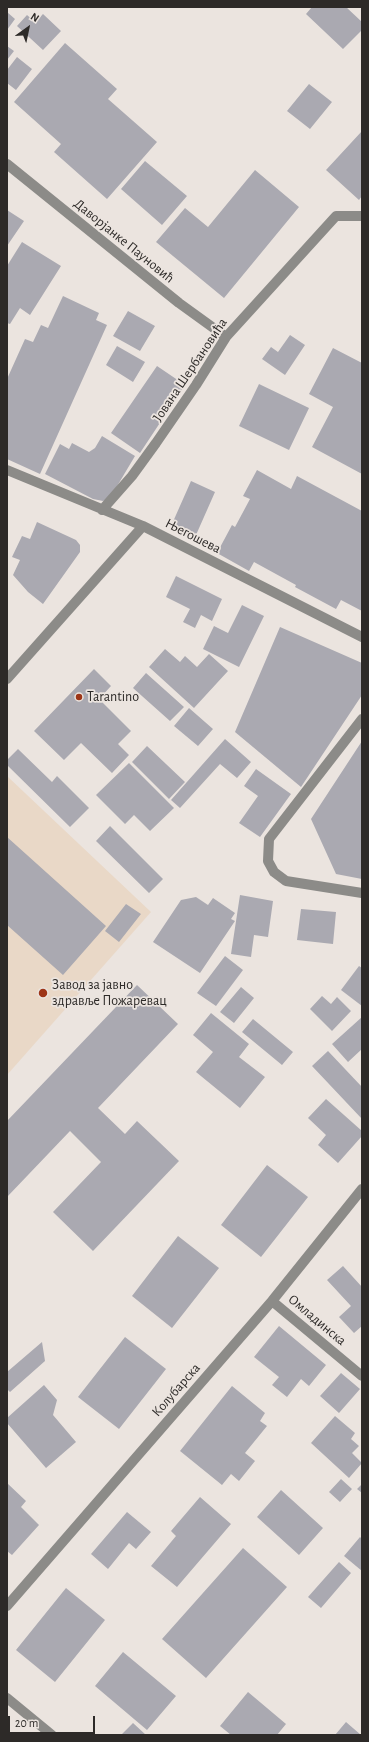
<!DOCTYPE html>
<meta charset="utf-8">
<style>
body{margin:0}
#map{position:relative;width:369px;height:1742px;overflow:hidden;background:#ebe4df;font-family:"Alegreya Sans",sans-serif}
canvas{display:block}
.frame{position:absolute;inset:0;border:8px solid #2d2a28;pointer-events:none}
.north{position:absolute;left:8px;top:8px;width:40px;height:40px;-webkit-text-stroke:3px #ebe4df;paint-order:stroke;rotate:33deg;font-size:11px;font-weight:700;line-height:16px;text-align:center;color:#2d2a28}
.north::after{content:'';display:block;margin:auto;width:14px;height:18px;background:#2d2a28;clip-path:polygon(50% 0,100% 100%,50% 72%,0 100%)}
.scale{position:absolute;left:8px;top:1716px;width:87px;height:18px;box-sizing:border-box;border:2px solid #2d2a28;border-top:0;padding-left:5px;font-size:12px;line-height:14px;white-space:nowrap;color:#2d2a28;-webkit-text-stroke:3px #ebe4df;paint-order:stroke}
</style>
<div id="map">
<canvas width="369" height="1742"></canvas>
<div class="frame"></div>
<div class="north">N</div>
<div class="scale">20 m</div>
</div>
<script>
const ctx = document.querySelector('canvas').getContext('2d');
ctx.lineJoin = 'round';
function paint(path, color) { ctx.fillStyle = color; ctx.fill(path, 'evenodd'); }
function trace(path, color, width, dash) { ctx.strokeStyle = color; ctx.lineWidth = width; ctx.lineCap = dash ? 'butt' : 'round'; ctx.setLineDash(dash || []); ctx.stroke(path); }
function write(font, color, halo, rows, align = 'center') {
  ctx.font = font + ' "Alegreya Sans",sans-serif'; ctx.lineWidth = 3.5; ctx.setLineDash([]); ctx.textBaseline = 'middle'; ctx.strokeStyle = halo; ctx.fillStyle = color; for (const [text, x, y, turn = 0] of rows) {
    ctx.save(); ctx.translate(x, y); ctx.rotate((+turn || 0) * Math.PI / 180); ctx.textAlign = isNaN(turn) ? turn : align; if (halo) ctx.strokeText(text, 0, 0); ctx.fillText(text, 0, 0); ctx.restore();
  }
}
paint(new Path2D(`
 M7,776L151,912L7,1075Z`), '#e9d8c7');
paint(new Path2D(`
 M312,7H346L362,22V30L343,49L306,14Z
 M7,12L15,19L7,30Z
 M43,14L61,31L43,50L17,26L27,15L35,22Z
 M65,43L117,89L108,99L157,142L107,199L54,152L61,144L14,102Z
 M7,46L14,51L7,60Z
 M17,57L32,69L16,90L7,83V70Z
 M309,84L332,102L310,129L287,111Z
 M362,131V196L359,200L326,170Z
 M145,161L187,196L162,225L121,189Z
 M255,170L299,207L224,298L156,242L185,208L208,227Z
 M7,210L24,221L7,246Z
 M22,242L61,266L30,315L20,308L10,324L7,323V266Z
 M63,296L99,313L96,320L107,325L40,474L7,459V379L25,339L33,342L41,325L48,328Z
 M128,311L155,326L140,351L113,336Z
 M290,335L305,345L285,375L262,359L271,347L278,352Z
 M117,346L145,362L133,382L106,365Z
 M333,348L362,363V474L312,447L333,407L309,394Z
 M157,366L185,385L140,453L111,433Z
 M259,384L309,408L289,450L239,426Z
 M102,436L135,456L110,498L103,501L93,499L45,474L60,444L69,449L72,443L89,452L95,448Z
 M257,470L291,489L297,476L362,511V611L341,600L336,609L295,587L296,585L254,562L249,571L217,553L232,525L235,527L250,499L243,496Z
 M191,481L215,492L196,535L172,524Z
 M37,522L76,540L80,545V552L43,604L28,592L13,575L20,560L12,557L22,536L30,539Z
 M176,576L222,599L212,621L201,615L195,628L183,622L190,609L166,597Z
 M242,605L264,616L239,667L203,649L214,626L228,633Z
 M280,627L362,663V695L301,787L235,732Z
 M165,649L180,662L185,656L197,667L209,654L228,671L194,708L149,667Z
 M94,669L111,686L99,699L131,731L118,744L129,755L112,773L81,743L64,760L34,731Z
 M146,673L184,707L170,721L133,688Z
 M189,708L213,729L198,746L174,726Z
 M225,739L251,762L237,778L220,764L180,808L171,800Z
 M362,741V879L336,874L311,819Z
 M147,746L185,782L169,799L132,762Z
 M18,749L52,782L57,776L89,808L70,827L7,765V760Z
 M129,763L174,808L150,831L134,815L125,824L96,795Z
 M256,769L291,794L260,837L239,823L258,796L244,786Z
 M110,826L163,879L149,893L96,841Z
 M7,837L106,926L63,975L7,925Z
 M240,895L273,901L268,937L254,935L251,957L231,954Z
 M196,897L208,905L213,898L235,913L231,919L235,921L200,973L153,942L181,900Z
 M126,904L141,914L119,942L105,931Z
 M301,909L336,912L333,944L297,940Z
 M225,956L243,970L216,1006L197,993Z
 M359,966L362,968V1006L341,990Z
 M137,985L178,1024L98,1108L125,1134L137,1121L179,1161L93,1251L53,1212L101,1162L70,1131L7,1197V1121Z
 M241,987L254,998L234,1023L220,1012Z
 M322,996L331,1004L337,997L351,1011L332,1031L310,1009Z
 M211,1013L249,1044L239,1057L265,1077L240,1108L196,1072L213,1052L193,1035Z
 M362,1017V1049L348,1062L332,1044Z
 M253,1019L293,1052L282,1065L242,1032Z
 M328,1051L362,1087V1119L312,1066Z
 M326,1099L362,1131V1136L338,1163L318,1145L326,1135L308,1118Z
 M267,1165L308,1197L261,1257L221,1225Z
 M178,1236L219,1268L172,1328L132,1296Z
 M343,1266L362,1287V1326L354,1333L339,1317L351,1306L327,1280Z
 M279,1326L326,1365L309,1386L301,1379L287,1397L272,1385L279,1377L254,1357Z
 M125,1337L166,1369L119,1429L78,1397Z
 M42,1342L45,1361L10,1392L7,1389V1372Z
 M341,1373L360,1389L339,1413L320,1396Z
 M44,1385L57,1400L53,1415L76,1442L46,1468L7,1423V1418Z
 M232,1386L265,1413L260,1421L267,1426L245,1453L255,1461L239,1481L231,1474L222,1485L180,1451Z
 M335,1416L355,1433L351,1439L359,1446L352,1453L362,1463L349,1478L311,1443Z
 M341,1479L352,1489L340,1502L329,1492Z
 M7,1483L26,1501L21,1507L39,1525L12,1555L7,1551Z
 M362,1484V1493L357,1489Z
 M281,1490L323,1528L299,1555L257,1517Z
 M200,1497L231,1524L177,1587L151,1566L176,1536L171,1531Z
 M127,1512L151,1532L136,1549L129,1543L108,1569L91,1554Z
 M360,1537L362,1539V1571L344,1556Z
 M243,1548L287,1587L206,1678L162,1639Z
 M339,1562L351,1573L321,1608L308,1597Z
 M66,1588L105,1620L55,1682L16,1650Z
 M123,1652L176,1696L147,1730L95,1686Z
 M248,1692L286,1724L277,1735H231L220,1726Z
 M346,1722L361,1735H335Z
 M133,1723L146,1735H121Z`), '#aaa9b1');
trace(new Path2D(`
 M7,1733L10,1735`), '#a09b97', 2.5, [3, 3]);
trace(new Path2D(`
 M7,164L179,303L226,337
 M7,470L143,526L362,637
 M102,510L132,476L156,443L196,385L226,337L336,216H362
 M7,679L143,526
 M362,719L269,839L268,861L274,872L286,881L362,893
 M272,1301L362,1376
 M7,1606L272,1301L362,1189
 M7,1698L52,1735`), '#8c8b88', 10);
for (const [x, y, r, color] of [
 [79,697,4,"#9d3517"],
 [43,993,5,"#9d3517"]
]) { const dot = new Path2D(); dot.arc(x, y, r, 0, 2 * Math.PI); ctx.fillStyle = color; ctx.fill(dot); trace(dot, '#ebe4df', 1.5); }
write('14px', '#2d2a28', '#ebe4df', [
 ["Даворјанке Пауновић",124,241,39],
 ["Јована Шербановића",190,370,-56],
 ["Његошева",193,536,27],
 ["Омладинска",317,1320,40],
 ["Колубарска",176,1390,-49]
]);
write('14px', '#2d2a28', '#ebe4df', [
 ["Tarantino",87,697],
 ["Завод за јавно",52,985],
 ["здравље Пожаревац",52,1001]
], 'left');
</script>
